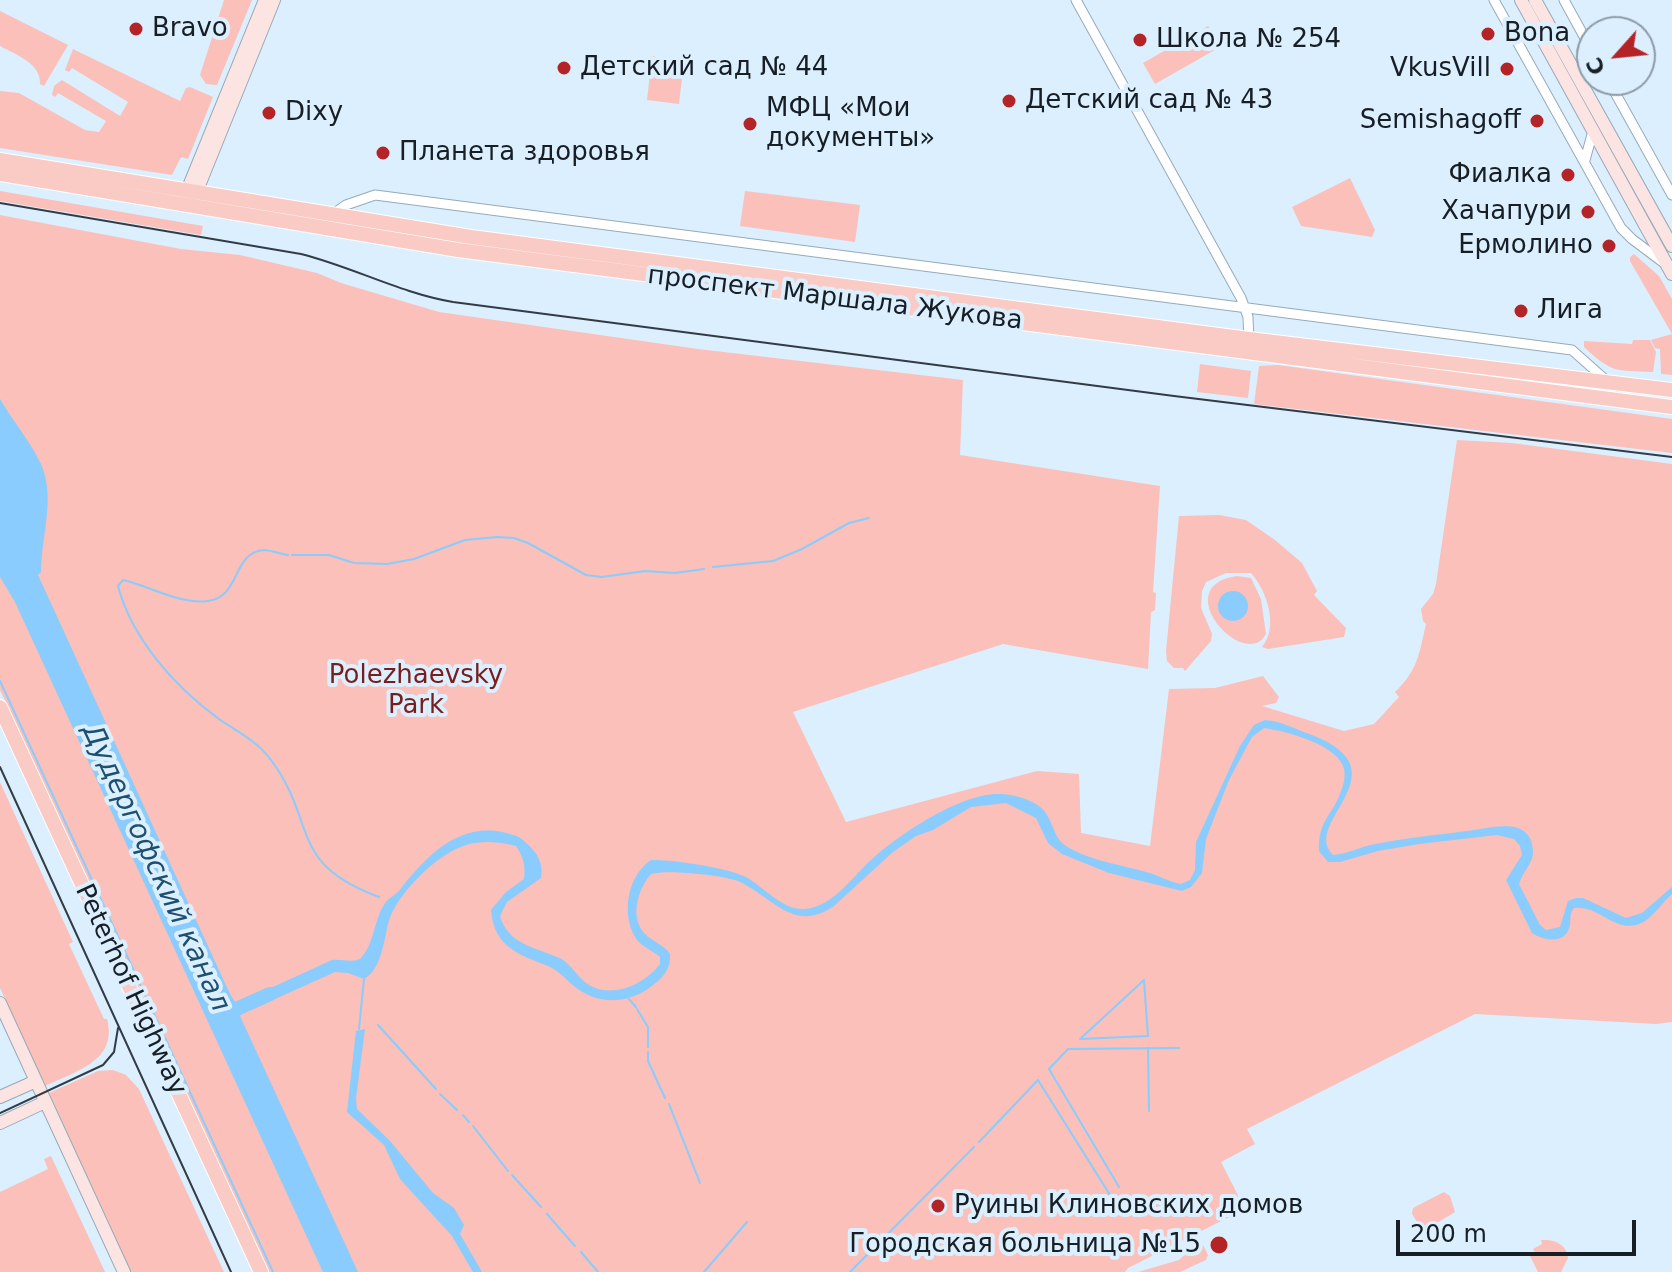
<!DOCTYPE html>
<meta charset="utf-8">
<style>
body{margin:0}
#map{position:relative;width:1672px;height:1272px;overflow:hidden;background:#dcefff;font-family:"DejaVu Sans",sans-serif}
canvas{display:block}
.north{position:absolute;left:1576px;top:16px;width:80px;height:80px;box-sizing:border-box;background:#dcefff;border:2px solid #8d9ba7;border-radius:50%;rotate:243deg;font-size:22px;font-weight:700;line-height:32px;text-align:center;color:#171e24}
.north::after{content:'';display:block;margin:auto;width:28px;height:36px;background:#b42326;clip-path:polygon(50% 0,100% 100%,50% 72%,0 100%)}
.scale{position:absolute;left:1396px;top:1220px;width:240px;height:36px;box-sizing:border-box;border:4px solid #171e24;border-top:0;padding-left:10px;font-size:24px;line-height:28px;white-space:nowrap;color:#171e24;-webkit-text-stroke:6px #dcefff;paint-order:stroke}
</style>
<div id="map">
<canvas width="1672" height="1272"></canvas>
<div class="north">С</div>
<div class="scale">200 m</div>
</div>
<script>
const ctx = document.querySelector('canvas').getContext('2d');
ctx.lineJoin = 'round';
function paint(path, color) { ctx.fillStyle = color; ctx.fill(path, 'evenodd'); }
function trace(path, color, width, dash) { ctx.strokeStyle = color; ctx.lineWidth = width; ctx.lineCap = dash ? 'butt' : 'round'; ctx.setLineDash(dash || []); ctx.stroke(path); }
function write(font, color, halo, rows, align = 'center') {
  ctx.font = font + ' "DejaVu Sans",sans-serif'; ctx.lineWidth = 8; ctx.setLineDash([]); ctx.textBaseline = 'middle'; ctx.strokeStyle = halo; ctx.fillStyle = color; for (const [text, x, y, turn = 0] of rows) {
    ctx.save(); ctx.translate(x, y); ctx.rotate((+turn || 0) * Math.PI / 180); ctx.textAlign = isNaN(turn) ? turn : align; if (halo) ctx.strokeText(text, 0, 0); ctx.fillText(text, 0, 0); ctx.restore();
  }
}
paint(new Path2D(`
 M224,0H252L217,85L206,84L200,75Z
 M0,11L68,45L44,86L40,84C41,63 16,55 0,46Z
 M1208,26L1220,47L1155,84L1143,63Z
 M73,49L180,101L186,88L190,87L213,97L188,159L181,157L172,175L0,148V91L19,93L85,130L99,132L106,121L58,93L55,97L52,95L54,86L62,80L120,116L128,102L72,68L69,72L65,70Z
 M652,56L684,60L679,104L647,100Z
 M1350,178L1375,230L1372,237L1301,226L1292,207Z
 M0,191L203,226L201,235L0,201Z
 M745,191L860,205L855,242L740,226Z
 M0,215L181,249L240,255L317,273L341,283L439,312L698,349L963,380L960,455L1160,486L1153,592L1156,593L1155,610L1151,612L1148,669L1003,644L793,712L846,822L1037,771L1079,774L1081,833L1150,846L1169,689L1215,688L1263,676L1279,697L1276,703L1262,706L1344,731L1374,724L1399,697L1395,692C1418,670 1419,654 1426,624L1423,621L1421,609L1433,594L1436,584L1457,440L1512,443L1672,464V1022L1656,1024L1475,1014L1247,1129L1255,1144L1221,1162L1245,1209L1128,1268L1125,1272H268L0,690Z
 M1634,254L1659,276L1672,299V375L1661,374L1660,349L1655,348L1651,340L1672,334L1630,261V257Z
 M1633,340H1650L1656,352L1653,372C1615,370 1613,374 1584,347V341L1632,344Z
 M1200,364L1251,371L1248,398L1197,392Z
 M1278,365L1672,419V453L1254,404L1259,366Z
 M1219,515L1246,520L1275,540L1302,563L1317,591L1314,595L1346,628L1344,637L1268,649L1262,647C1279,627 1267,591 1251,573H1226L1206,582L1202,591L1201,608L1212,634L1211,641L1185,671L1183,668H1174L1167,661L1166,651L1179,516Z
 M1237,576L1251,578L1261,599L1266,634C1245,673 1166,586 1237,576Z
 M0,782L73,942L69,944L104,1019H107C118,1061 76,1071 45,1086L0,988Z
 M113,1070L126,1075L139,1089L224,1272H131L49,1093L98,1071Z
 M51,1156L105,1272H0V1192L48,1169L44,1159Z
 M1444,1192L1450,1196L1455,1212L1427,1229L1421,1228L1412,1214L1413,1208Z
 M1541,1240C1554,1239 1567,1244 1568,1258L1561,1272H1538L1530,1256L1535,1253L1533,1249L1542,1244Z
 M1202,1243L1208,1255L1206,1260L1180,1272H1138L1179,1260L1195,1245Z`), '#fac0b9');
paint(new Path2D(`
 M0,399C13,421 30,441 41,464C56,498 41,537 41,572L38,575L230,994L242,1013L240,1016L358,1272H323L15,602L0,577Z
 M1218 606a15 15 0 1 1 30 0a15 15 0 1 1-30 0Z
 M1265,720C1281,721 1297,730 1312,735C1406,772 1300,822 1333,855C1348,854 1360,847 1375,844C1406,838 1436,835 1467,831C1489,829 1531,814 1533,851C1534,863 1522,872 1519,884L1540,925L1546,930L1560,927L1568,901L1576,898H1583L1626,918L1642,913L1672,887V894C1663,902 1655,914 1645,921C1618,938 1600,904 1574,908C1568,916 1572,920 1569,928C1564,945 1542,940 1532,933L1506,880L1522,855L1520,846L1514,839L1497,835L1419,844L1378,851L1340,862H1328L1319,851C1318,821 1331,817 1340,794C1343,786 1346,778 1344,769C1339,745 1286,731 1264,728L1252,737L1229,780L1206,839L1202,873L1191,887L1182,891L1109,873L1062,854L1048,843L1036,818L1006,803L971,807L933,830L916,836L893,852L834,906C794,934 773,897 738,881C723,875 666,869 651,874C638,889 629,917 645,934C653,942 663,944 670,954C671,968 664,977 653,985C631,1003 602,1006 578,989C568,982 560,971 548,966C518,954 494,947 491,910L506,892L524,879C526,866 523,856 516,846C499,842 483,840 466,845C438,853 395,895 388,924C384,941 381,970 364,979L348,973L335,972L255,1008L251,997L332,960C343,959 350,963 360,959C375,944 373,921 385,903C389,898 395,895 399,891C424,859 456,823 502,832C510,834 518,835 524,841C536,851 544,862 541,878L507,902L500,916C508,944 534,947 557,957C571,962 577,978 589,985C613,999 645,984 660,964V957C652,950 640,946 635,937C621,913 628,875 651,860C670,859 729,868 746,877C764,887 782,910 804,909C832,908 852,877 871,860C898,835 961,793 999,794C1014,794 1040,801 1047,815C1056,830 1054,840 1071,849C1093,861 1122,865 1146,872C1158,875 1169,882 1181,884L1190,880L1195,870L1196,842L1240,746L1254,725Z
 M365,1029L356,1098L357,1109L390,1141L433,1193L454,1208L464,1225L460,1234L482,1272H473L452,1236L400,1179L384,1145L347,1112L356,1031Z`), '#89ccfd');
trace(new Path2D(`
 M288,555C280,554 271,550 264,550C232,552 241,597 208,601C180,605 150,586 123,580L118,586C132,639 175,687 219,719C238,732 257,741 271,760C318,823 287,863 379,897
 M292,555H329L354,563L387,564L414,559L465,540L497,537L514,538L528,543L586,575L602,577L645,571L675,573L704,569
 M713,567L773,561L802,549L849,523L869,518
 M0,681L273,1272
 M1144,980L1148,1036L1080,1039Z
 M629,999L636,1007
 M637,1009L648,1027V1047
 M378,1025L436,1089
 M359,1029L364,979
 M1148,1048L1149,1111
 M648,1052V1061L665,1098
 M440,1094L457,1110
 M669,1104L700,1183
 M463,1115L469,1122
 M473,1126L508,1171
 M979,1142L1038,1080L1110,1195
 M512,1175L541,1207
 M1119,1187L1049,1069L1068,1049L1179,1048
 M547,1214L575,1246
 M581,1252L598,1272
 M704,1272L747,1222
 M850,1272L974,1147`), '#89ccfd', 2);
trace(new Path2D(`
 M223,1015L270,994`), '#89ccfd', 14);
const street = new Path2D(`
 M1076,0L1241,298L1248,317L1249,342
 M1494,0L1621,228L1632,239L1664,263
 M1564,0L1592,51
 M1608,80L1672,195
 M1585,160L1593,131
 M332,215L346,205L375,195L1572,350L1608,382`);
const secondary = new Path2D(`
 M1521,0L1672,274
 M1535,0L1672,246
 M187,198V191L265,0
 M191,200L196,193L274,0
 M0,1003L124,1272
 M0,1097L36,1081
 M0,1123L45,1102`);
const primary = new Path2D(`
 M0,160L471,237L1249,339L1672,390
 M0,174L458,250L1672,407
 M0,707L261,1272`);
trace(street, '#97aab8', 11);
trace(secondary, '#97aab8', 14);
trace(primary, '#fff', 16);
trace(street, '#fff', 9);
trace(secondary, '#fce4e2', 12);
trace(primary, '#facac5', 14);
trace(new Path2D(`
 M0,203L301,254C353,267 400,293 453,302L1174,396L1672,457
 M0,767L231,1272
 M0,1113L103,1065L114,1052L118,1028`), '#333c44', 2);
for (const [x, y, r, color] of [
 [136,29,8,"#b42326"],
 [1488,34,8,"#b42326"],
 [1140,40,8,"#b42326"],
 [564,68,8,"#b42326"],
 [1507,69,8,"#b42326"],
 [1009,101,8,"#b42326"],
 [269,113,8,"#b42326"],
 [1537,121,8,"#b42326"],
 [750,124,8,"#b42326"],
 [383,153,8,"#b42326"],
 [1568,175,8,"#b42326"],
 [1588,212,8,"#b42326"],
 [1609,246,8,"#b42326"],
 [1521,311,8,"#b42326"],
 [938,1206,8,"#b42326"],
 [1219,1245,10,"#b42326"]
]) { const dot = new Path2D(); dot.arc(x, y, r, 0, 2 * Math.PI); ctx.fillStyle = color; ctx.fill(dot); trace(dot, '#dcefff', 3); }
write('26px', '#171e24', '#dcefff', [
 ["Bravo",152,29],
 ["Bona",1504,34],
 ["Школа № 254",1156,40],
 ["Детский сад № 44",580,68],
 ["VkusVill",1491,69,"right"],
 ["Детский сад № 43",1025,101],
 ["МФЦ «Мои",766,109],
 ["документы»",766,139],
 ["Dixy",285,113],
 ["Semishagoff",1521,121,"right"],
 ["Планета здоровья",399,153],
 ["Фиалка",1552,175,"right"],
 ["Хачапури",1572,212,"right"],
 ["Ермолино",1593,246,"right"],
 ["Лига",1537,311],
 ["Руины Клиновских домов",954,1206],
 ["Городская больница №15",1201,1245,"right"]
], 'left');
write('26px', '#171e24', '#dcefff', [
 ["проспект Маршала Жукова",835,299,7],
 ["Peterhof Highway",130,990,65]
]);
write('26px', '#7a1e1d', '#dcefff', [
 ["Polezhaevsky",416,676],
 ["Park",416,706]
]);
write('italic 28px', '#1d5070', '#dcefff', [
 ["Дудергофский канал",155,868,65]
]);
</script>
